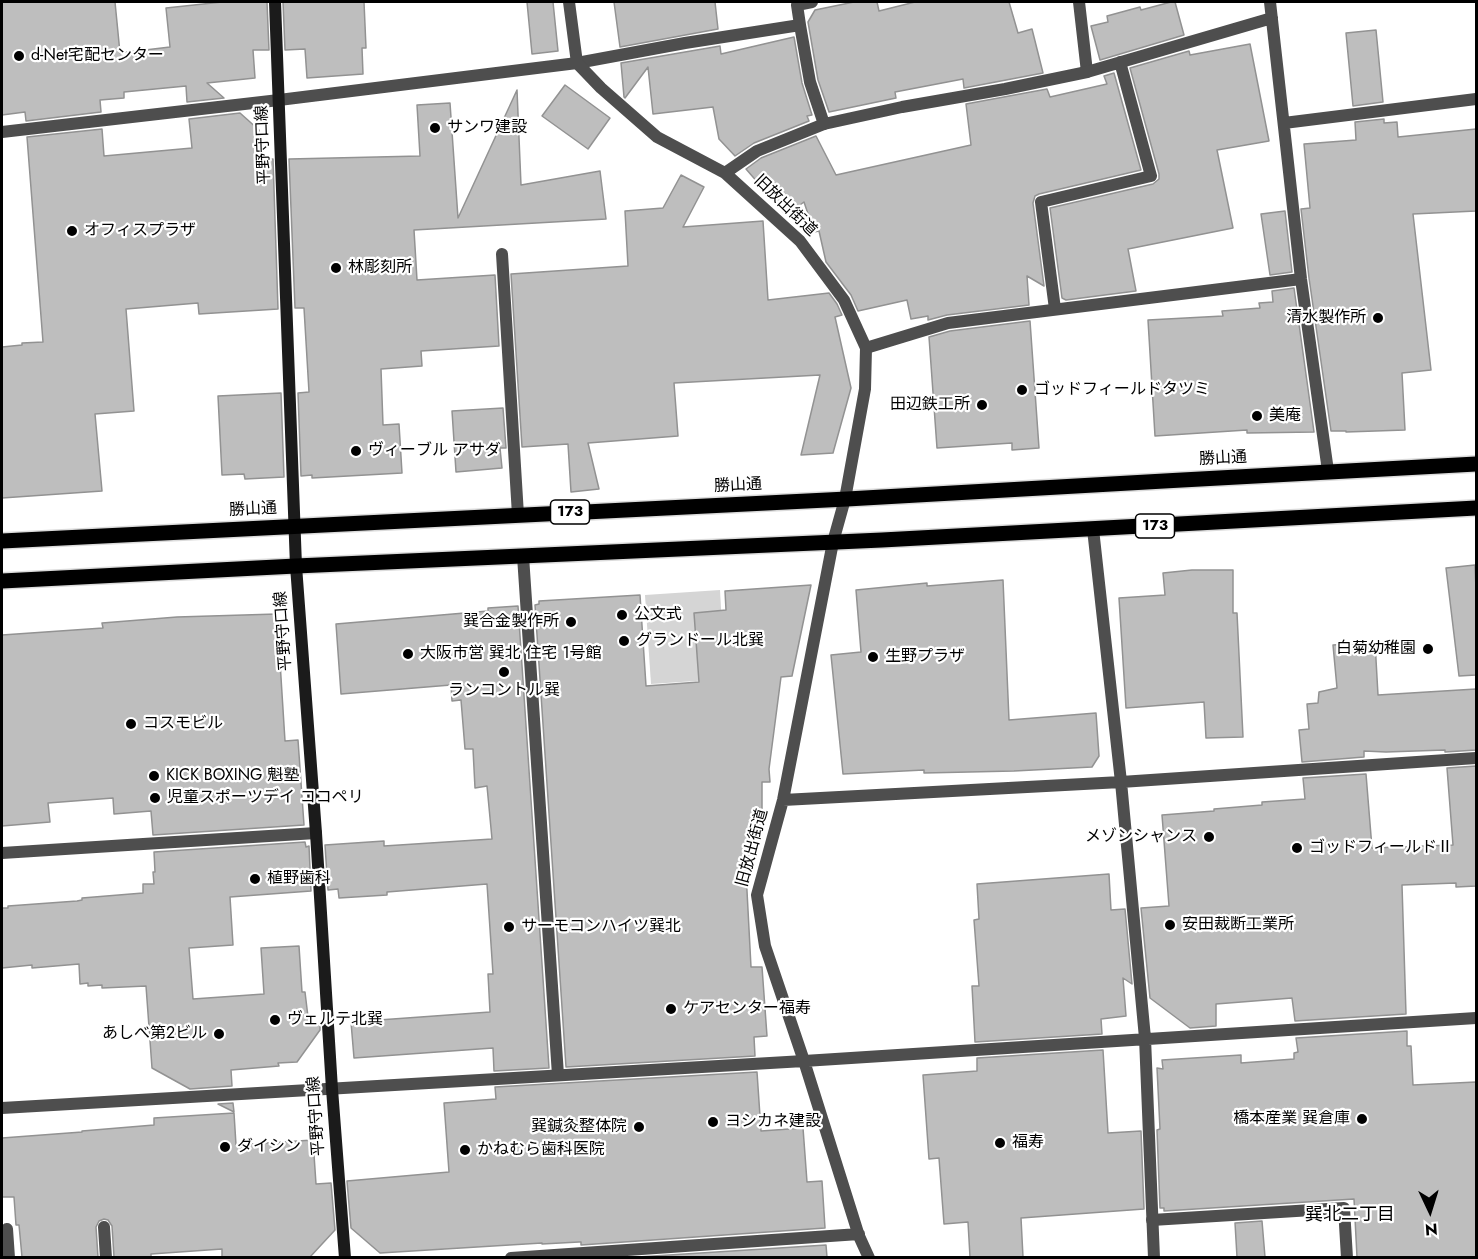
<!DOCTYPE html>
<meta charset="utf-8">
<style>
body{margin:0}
#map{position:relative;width:1478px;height:1259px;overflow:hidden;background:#fff;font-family:Jost,sans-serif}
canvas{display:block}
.frame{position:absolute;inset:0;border:3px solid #000;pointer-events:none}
.north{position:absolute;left:1400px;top:1181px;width:60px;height:60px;-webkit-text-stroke:4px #fff;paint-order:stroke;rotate:176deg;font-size:16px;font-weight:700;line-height:24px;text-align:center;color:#000}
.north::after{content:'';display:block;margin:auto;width:21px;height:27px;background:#000;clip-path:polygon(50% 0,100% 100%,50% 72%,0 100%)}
</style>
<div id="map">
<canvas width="1478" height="1259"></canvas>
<div class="frame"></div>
<div class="north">N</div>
</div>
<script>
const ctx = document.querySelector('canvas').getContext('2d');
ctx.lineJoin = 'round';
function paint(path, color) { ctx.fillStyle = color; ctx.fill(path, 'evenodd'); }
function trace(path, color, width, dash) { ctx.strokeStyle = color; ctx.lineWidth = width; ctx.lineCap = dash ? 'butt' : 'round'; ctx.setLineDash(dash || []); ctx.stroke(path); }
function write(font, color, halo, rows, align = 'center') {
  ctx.font = font + ' Jost,"Noto Sans JP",sans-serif'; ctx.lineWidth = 4.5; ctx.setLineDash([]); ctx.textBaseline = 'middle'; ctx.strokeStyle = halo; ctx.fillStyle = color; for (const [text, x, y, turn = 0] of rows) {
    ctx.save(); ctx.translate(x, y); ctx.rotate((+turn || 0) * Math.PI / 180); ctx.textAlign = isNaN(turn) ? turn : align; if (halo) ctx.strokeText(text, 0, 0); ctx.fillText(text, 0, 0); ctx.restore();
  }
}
paint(new Path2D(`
 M720,590L725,679L651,684L645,595Z`), '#d5d5d5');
const building = new Path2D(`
 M2,2H115L120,53L170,47L166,8L222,2H267L269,50H253L255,78L207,83L224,98L187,102L186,86L124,92V98L100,100L101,112L26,121L25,112L2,115Z
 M283,2H364L366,48H362L363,74L307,78L305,49L285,50Z
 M527,2H553L558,51L532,54Z
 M614,2H715L718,29L620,47Z
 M854,2H877L879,11L915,2H1009L1018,33L1032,29L1043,73L964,88L963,79L895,92L896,98L829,112L818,80L808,22L815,10Z
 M1171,2H1175L1184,35L1100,60L1091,26L1108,22L1107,16L1140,7L1141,10Z
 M1376,30L1383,102L1353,106L1346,33Z
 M794,37L802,83L812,115L807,116L809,121L754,143L735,156L719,139L713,107L653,114L648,67L625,98L624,97L621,63L720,46L721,54Z
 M1250,44L1269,141L1217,150L1233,228L1128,249L1136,291L1066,300L1062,298L1050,208L1153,184L1159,179V174L1130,68L1189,51L1190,55Z
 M1114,73L1141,170L1039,194L1035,196L1033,203L1044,286L1027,276L1029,305L947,315L928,320V316L911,319L907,300L858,311L851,295L826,262L819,231L814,232L804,202L786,215L746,169L761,158L816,136L836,175L971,145L966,104L1047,89L1050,97L1107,84L1104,76Z
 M565,85L610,118L588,149L542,116Z
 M517,90L521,185L600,171L606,219L414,230L417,280L495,275L499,346L421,351L422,366L381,369L383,425L399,424L402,473L312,478V475L301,476L298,393L309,392L304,308H295L289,159L420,156L417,105L450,103L458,218Z
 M240,113L259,130L261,160L273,159L278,309L199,314L198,303L126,309L134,411L95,414L102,491L2,498V347L22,345V343L43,342L27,137L102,129L104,156L192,148L189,119Z
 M1384,119V123L1397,122L1398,137L1476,129V211L1413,214L1431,370L1402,373L1405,430L1346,432V431H1331L1309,278L1301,209L1310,208L1304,144L1356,140L1355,122Z
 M681,175L704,187L683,227L763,221L768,300L829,293L837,304L842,315L835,317L851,388L833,453L801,455L820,375L674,383L678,436L588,443L599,489L571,492L568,444L522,447L511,274L628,266L625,211L663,208Z
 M1285,211L1292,272L1270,275L1261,214Z
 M1294,288L1314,432L1247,433V430L1155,436L1148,320L1223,316L1222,311L1260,308L1259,303L1273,302L1272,291Z
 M1030,321L1039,448L1012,450V443L937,448L929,337L950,331Z
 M281,393L284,477L245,479L244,474L222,475L218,396Z
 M503,408L506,448H500L502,468L456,472L452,411Z
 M1475,565L1476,589V675L1459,676L1446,568Z
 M1192,570H1233V613H1237L1243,737L1206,738L1204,702L1126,708L1119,598L1165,595L1163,573Z
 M1003,580L1009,720L1096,713L1099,756L1092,767L1014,771L924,773V770L843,774L831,655L861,652L856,590L927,583V586Z
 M811,585L792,676L781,677L769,769L770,782H762V826L754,827L756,854L749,855L750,872H746L751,967H762L767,1036L754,1037L755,1056L566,1067L535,605L539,604V601L640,595L646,686L699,682L694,613L726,610L725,591Z
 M518,606L549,1068L494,1071L493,1048L354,1058L351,1022L490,1012L488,974H493L487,884L387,892V895L339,898L338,889L328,890L325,845L384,841V846L492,839L487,786L475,788L473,749H465L461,700L452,701L451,685L341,694L336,624L488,611V608Z
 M277,614L285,741L298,740L304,825L153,835L151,811L114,814L113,798L48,803L50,822L2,826V635L103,628L102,623L177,617Z
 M1375,642L1378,695L1476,689V750L1445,752V750L1386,752L1364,751V757L1302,762L1299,730L1309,729L1307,704L1318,703L1319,692L1337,688L1333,645Z
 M1476,766V886L1456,887V883L1402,885L1406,1014L1295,1021L1292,998L1216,1004V1026L1190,1028L1150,998L1141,908L1169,906L1162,815L1214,811V809L1262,805V802L1305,799L1303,778L1366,774L1372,848L1453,845L1447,768Z
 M305,842L306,847L309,846L311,891L230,897L233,945L189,948L193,999L264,994L261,948L299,946L302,992H305L309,1025L320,1024V1030L297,1062L278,1063L279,1066L231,1070L232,1086L190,1089L152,1068L146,986L102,988V985L88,986V983L80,984L79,964L32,968V965L2,968V908H8V906L77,901L82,900V898L143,893V884H154L153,872H155L154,852Z
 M1109,874L1111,910L1125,909L1132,984L1123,978L1126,1016L1101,1019L1102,1034L975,1042L972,986H979L974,920L979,919L977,884Z
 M1407,1031V1046H1411L1413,1085L1476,1082V1257H1357L1354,1199L1164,1211V1208H1160L1157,1130L1160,1129L1157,1068L1163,1069L1162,1060L1241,1055V1063L1294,1059V1053L1298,1052L1296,1038Z
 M1103,1050L1108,1133L1141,1131L1144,1209L1021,1218L1023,1257H970L968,1222L944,1224L939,1158L929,1159L923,1075L977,1071V1058Z
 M757,1072L761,1131L803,1128L807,1182L822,1181L825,1228L581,1245V1242H579L542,1244V1243L380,1253L351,1228L347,1181L449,1172L444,1103L496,1099L495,1087Z
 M233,1103L234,1112L218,1104Z
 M234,1113L236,1145L313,1140L316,1184L331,1183L335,1230L310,1257H222V1249L151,1254V1257H114L112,1226L108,1220L104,1219L99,1221L96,1227L98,1257H22L19,1225H16L14,1197H2V1138L82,1132V1131L154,1125V1118Z
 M1262,1221L1265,1257H1237L1235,1223Z
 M826,1245L827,1257H638Z`);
paint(building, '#bebebe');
trace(building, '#929292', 1.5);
const primary = new Path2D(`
 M2,541C283,526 565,515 847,499C1057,488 1266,474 1476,464
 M2,581L296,566L882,540L1476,508`);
trace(primary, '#dbdbdb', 18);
trace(new Path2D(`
 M1079,2L1087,72
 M800,25L810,82L824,124
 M577,63L685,43L800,25L797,5L812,2
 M502,254L518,515
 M523,556L558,1075
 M1152,1220L1344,1208L1347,1258`), '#4e4e4e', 12);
trace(new Path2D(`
 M569,2L577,63L601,88L657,137L725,173L800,241L844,300L866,348L865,389L845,499L833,542L783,800L757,895L765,946L804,1061L859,1236L869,1258
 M1270,2L1301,279L1328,471
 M1284,123L1476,99
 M2,132L279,100L577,63
 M725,173L757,151L824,124L902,107L1005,89L1087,72L1272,18
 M1055,309L1041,202L1151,176L1120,62
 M866,348L948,323L1301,279
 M1093,529L1121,782L1145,1038L1154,1258
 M783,800L1121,782L1476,758
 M2,853L316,833
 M2,1108L804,1061L1476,1018
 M104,1227L106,1258
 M7,1229L9,1258
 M511,1258L859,1234`), '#4e4e4e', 12);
trace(new Path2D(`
 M275,2L296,566L316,833L332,1089L345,1258`), '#1b1b1b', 12);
trace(primary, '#000', 15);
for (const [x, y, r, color] of [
 [19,56,6,"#000"],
 [435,128,6,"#000"],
 [72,231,6,"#000"],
 [336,268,6,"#000"],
 [1378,318,6,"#000"],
 [1022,390,6,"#000"],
 [982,405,6,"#000"],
 [1257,416,6,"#000"],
 [356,451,6,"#000"],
 [622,615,6,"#000"],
 [571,622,6,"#000"],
 [624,641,6,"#000"],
 [1428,649,6,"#000"],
 [408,654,6,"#000"],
 [873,657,6,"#000"],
 [504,672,6,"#000"],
 [131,724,6,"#000"],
 [154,776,6,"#000"],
 [155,798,6,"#000"],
 [1209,837,6,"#000"],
 [1297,848,6,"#000"],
 [255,879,6,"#000"],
 [1170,925,6,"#000"],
 [509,927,6,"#000"],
 [671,1009,6,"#000"],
 [275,1020,6,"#000"],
 [219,1034,6,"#000"],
 [1362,1119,6,"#000"],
 [713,1122,6,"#000"],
 [639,1127,6,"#000"],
 [1000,1143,6,"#000"],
 [225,1147,6,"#000"],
 [465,1150,6,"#000"]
]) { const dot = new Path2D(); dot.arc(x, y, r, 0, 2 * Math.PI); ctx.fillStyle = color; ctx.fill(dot); trace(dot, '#fff', 2); }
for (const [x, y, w] of [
 [570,512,39],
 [1155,526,39]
]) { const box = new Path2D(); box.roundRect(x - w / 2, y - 12, w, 24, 4.5); ctx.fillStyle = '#fff'; ctx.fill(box); trace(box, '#000', 1.5); }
write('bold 15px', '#000', null, [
 ["173",570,512],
 ["173",1155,526]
]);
write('16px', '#000', '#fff', [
 ["d-Net宅配センター",31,56],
 ["サンワ建設",447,128],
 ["オフィスプラザ",84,231],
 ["林彫刻所",348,268],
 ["清水製作所",1366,318,"right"],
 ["ゴッドフィールドタツミ",1034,390],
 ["田辺鉄工所",970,405,"right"],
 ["美庵",1269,416],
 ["ヴィーブル アサダ",368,451],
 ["公文式",634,615],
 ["巽合金製作所",559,622,"right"],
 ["グランドール北巽",636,641],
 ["白菊幼稚園",1416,649,"right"],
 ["大阪市営 巽北 住宅 1号館",420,654],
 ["生野プラザ",885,657],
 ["ランコントル巽",504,691,"center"],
 ["コスモビル",143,724],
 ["KICK BOXING 魁塾",166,776],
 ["児童スポーツデイ ココペリ",167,798],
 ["メゾンシャンス",1197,837,"right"],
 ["ゴッドフィールドⅡ",1309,848],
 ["植野歯科",267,879],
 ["安田裁断工業所",1182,925],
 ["サーモコンハイツ巽北",521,927],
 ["ケアセンター福寿",683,1009],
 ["ヴェルテ北巽",287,1020],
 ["あしべ第2ビル",207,1034,"right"],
 ["橋本産業 巽倉庫",1350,1119,"right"],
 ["ヨシカネ建設",725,1122],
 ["巽鍼灸整体院",627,1127,"right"],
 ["福寿",1012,1143],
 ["ダイシン",237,1147],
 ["かねむら歯科医院",477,1150]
], 'left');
write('16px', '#000', '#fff', [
 ["平野守口線",264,145,-92],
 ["旧放出街道",785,206,44],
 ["勝山通",1223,459,-3],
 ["勝山通",738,486,-3],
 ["勝山通",253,510,-3],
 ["平野守口線",284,631,-94],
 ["旧放出街道",753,848,-75],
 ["平野守口線",317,1116,-94]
]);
write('18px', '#000', '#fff', [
 ["巽北二丁目",1350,1216]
]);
</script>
